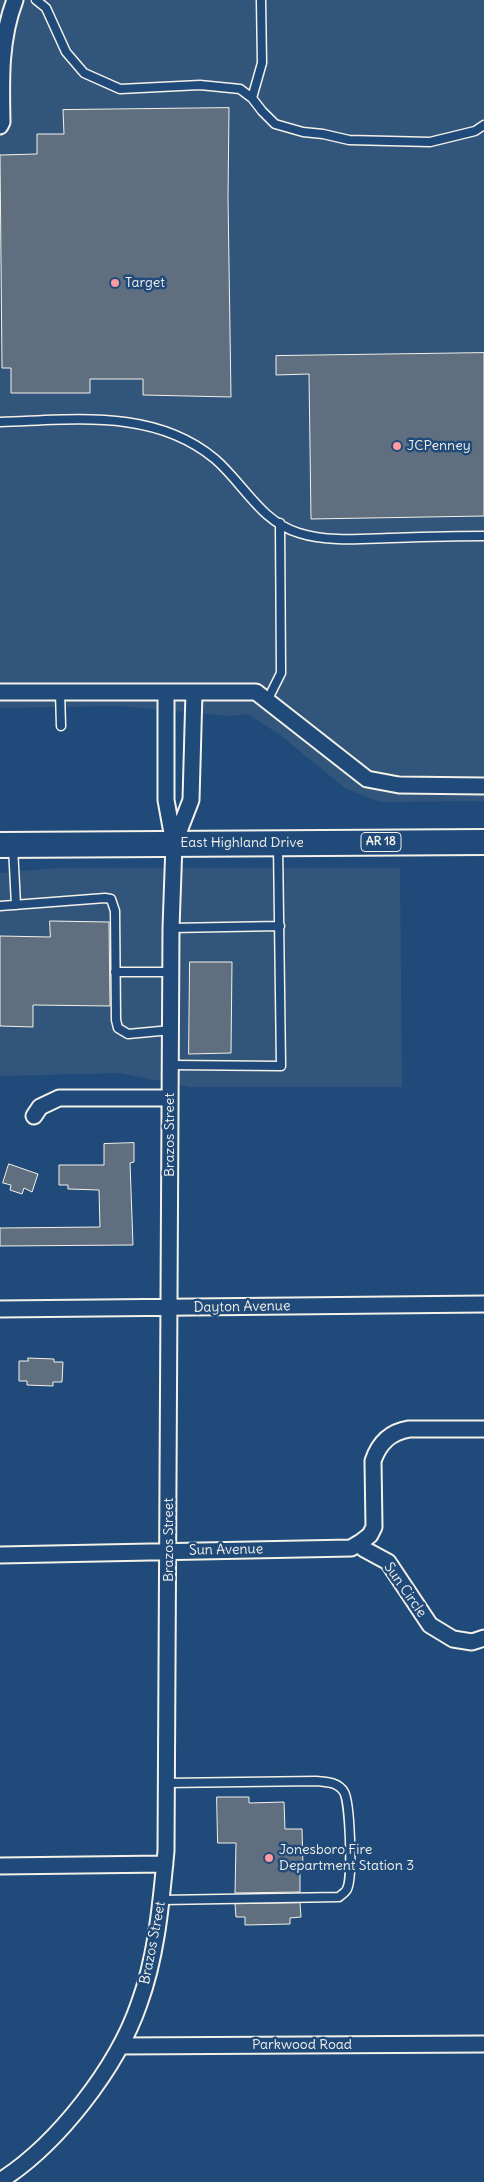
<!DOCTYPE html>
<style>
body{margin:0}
canvas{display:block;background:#1f4a7a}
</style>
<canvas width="484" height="2182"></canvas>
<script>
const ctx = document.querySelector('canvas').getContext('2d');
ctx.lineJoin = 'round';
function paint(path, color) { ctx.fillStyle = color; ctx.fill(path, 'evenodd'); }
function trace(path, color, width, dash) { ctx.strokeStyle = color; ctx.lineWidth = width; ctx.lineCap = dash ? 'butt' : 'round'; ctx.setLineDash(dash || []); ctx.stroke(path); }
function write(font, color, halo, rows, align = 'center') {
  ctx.font = font + ' Delius,sans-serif'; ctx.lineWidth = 5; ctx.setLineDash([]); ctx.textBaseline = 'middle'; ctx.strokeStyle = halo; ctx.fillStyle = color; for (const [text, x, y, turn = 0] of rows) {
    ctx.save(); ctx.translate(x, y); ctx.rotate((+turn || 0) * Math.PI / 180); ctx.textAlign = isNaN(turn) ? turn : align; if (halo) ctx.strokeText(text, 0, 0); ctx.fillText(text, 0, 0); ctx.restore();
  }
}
paint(new Path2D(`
 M0,0H484V801L380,802L345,788L280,735L248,714L230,716L120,706L0,708Z
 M56,868H400L402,1087H190L120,1073L0,1076V873Z`), '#32557c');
const building = new Path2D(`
 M229,108L228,198L231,397L143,395V379H90V393H11V368H2L0,155L37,154V134H64L63,110Z
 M484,353V516L311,519L309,374L276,375V356Z
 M50,921L109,922L110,1006L33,1005V1027L0,1026V936L50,937Z
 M190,962H232L231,1053L189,1054Z
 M134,1143V1162L130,1163L133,1245L0,1246V1228L100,1227L99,1190L68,1189V1185H59V1165H104V1144Z
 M9,1164L38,1174L32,1192L24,1188L22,1194L10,1190L11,1185L3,1183Z
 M28,1358L54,1359V1362H63L62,1382H53V1386L27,1385V1381H19V1361H28Z
 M217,1797H249V1803L284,1802L285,1829H302L303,1867L300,1868V1892L235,1893L236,1843H218Z
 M300,1903L301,1917L290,1918V1924L245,1925V1917H236L235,1904Z`);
paint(building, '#606f80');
trace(building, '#f4f1e8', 1);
const service = new Path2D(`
 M36,0L46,8L66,52L84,73L120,89L200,85L240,89L252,98L262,111L275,124L303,132L323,134L349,140L430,142L475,131L484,125
 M252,98L262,63L261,0
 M0,422C73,420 154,408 215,459C243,483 261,522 299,533C327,542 360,539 389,538C421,537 452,536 484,536
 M60,692L61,726
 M267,701L281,673L280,523
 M13,847L16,905
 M0,906L105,898L111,899L115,911L116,1020L118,1028L128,1034L171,1030
 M171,928L280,926
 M115,972H171
 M171,1065L281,1066L278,845
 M162,1900L339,1897C341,1895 346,1892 347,1889C353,1878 350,1802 344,1792C338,1782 327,1782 316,1781L167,1783`);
const minor = new Path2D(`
 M0,126L2,122C1,79 0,39 15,0
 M0,692H256L367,779L399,785L484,786
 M174,844L191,800L194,692
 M34,1116L40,1107L59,1098H170
 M0,1309L484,1304
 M484,1429H409C390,1432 379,1443 373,1461L374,1527L370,1535L361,1542L364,1549L388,1562L430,1625L453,1639L472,1642L484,1638
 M0,1555L351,1548L361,1542
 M0,1866L165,1864
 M121,2046L484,2044
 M0,2181C57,2145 117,2068 139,2004C157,1955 161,1902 166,1851L171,928L174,844L166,800V692`);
const primary = new Path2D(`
 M0,845L484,842`);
trace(service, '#f4f1e8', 11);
trace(minor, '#f4f1e8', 19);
trace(primary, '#f4f1e8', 28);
trace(service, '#1f4a7a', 8);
trace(minor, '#1f4a7a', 15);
trace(primary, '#1f4a7a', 24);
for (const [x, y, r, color] of [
 [115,283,5,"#ff9aa2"],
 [397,446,5,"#ff9aa2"],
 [269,1858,5,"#ff9aa2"]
]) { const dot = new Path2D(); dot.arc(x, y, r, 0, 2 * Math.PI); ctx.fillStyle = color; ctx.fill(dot); trace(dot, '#1f4a7a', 2); }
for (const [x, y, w] of [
 [381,842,40]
]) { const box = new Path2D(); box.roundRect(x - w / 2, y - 9.5, w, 19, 4); ctx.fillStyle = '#1f4a7a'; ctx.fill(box); trace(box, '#f4f1e8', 1); }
write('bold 12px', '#f4f1e8', null, [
 ["AR 18",381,842]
]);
write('14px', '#f4f1e8', '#1f4a7a', [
 ["Target",125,283],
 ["JCPenney",407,446],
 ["Jonesboro Fire",279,1850],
 ["Department Station 3",279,1866]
], 'left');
write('14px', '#f4f1e8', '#1f4a7a', [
 ["East Highland Drive",242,843],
 ["Brazos Street",170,1135,-90],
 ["Dayton Avenue",242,1307,-1],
 ["Brazos Street",169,1540,-90],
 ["Sun Avenue",226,1550,-1],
 ["Sun Circle",405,1590,55],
 ["Brazos Street",153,1943,-79],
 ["Parkwood Road",302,2045]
]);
</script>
